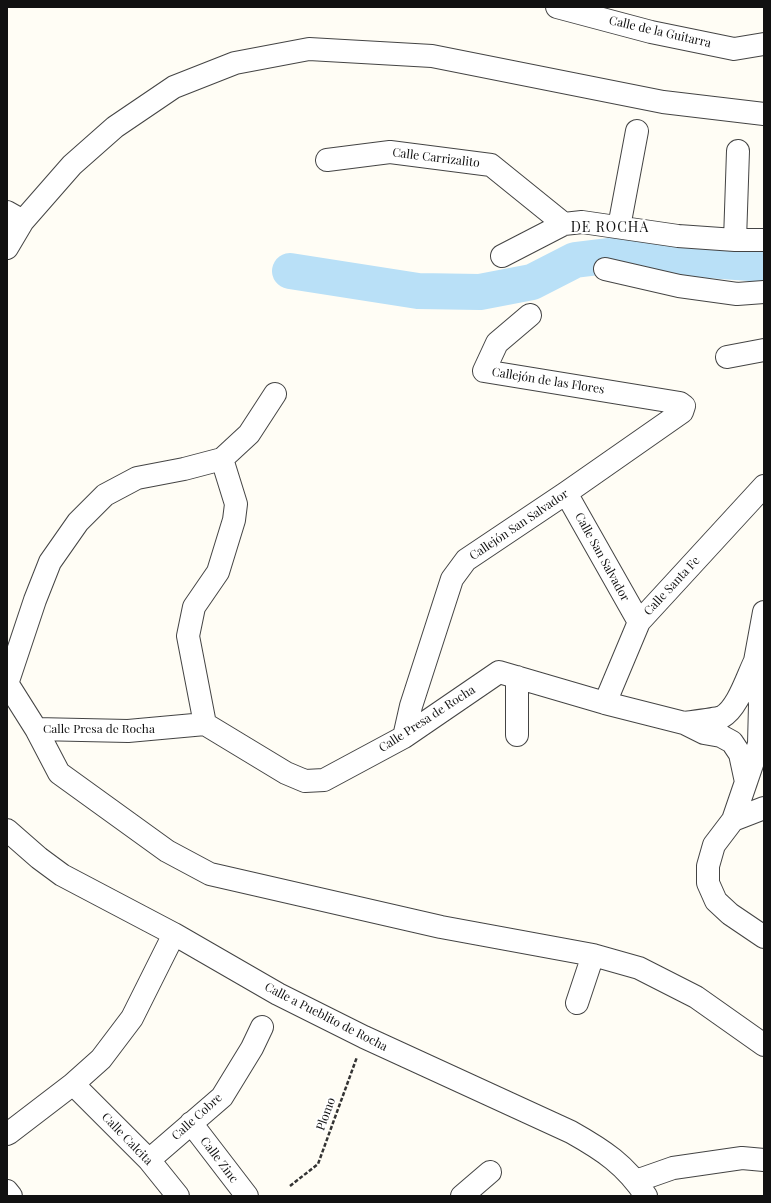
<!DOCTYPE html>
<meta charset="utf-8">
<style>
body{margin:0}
#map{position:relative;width:771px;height:1203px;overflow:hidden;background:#fffdf5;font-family:"Playfair Display",serif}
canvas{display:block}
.frame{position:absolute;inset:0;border:8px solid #111;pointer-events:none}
</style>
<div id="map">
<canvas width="771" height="1203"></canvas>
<div class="frame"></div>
</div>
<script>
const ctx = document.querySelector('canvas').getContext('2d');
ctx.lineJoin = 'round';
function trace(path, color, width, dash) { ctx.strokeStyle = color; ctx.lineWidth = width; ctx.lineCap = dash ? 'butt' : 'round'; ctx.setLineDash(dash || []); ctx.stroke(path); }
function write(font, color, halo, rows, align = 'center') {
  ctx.font = font + ' "Playfair Display",serif'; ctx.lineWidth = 4; ctx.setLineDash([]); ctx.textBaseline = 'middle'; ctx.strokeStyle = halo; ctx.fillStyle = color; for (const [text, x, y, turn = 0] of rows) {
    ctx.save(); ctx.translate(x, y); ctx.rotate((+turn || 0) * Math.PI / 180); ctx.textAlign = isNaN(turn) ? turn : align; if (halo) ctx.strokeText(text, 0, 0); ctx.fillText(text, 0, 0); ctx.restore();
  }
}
trace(new Path2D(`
 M290,271L418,291L480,292L532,282L575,260L624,254L764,264`), '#b9e0f7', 36);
const minor = new Path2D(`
 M557,7L651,32L734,49L764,44
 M327,160L390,152L491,165L564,224
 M7,212L23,221
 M619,227L637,131
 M735,240L738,151
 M7,248L23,221L72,165L115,127L174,87L235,63L309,49L432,56L663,102L764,114
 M502,256L564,224L582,222L678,236L735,240H764
 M605,269L679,286L737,294L764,292
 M727,357L764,350
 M566,493L639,622
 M764,612L755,661L760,704L759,744L733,820L714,845L708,866V883L716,901L730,914L764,937
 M7,683L36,729L59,773L167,851L210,874L441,927L593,955L639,968L696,997L764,1045
 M7,684L35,600L50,562L78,522L105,495L137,478L184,469L222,459L249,434L275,394
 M605,703L639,622L764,486
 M684,723C691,722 717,719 722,717C738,708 747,677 755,661
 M205,724L188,636L194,607L218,572L234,520L236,504L222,459
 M36,729L128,731L205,724L286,773L305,781L324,780L404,737L499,672L605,703L684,723L704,733L721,736L732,742L740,754L746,782
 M517,735V677
 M404,737L411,706L452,579L466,560L566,493L682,412L684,406L680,403L484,371L497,343L530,315
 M733,820L764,808
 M7,830L39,858L62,875L174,934L278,994L364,1037L571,1132C603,1150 626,1165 646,1196
 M577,1003L593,955
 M73,1084L149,1160L178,1196
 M191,1123L247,1196
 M7,1134L9,1133L73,1084L101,1059L132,1018L174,934
 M149,1160L222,1097L252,1048L262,1027
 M636,1181L673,1168L742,1158L764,1160
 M7,1191L11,1196
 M462,1196L490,1172`);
trace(minor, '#444', 24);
trace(new Path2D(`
 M290,1186L318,1164L357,1057`), '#333', 2.5, [4, 2]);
trace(minor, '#fff', 22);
write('12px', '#111', '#fff', [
 ["Calle de la Guitarra",660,32,13],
 ["Calle Carrizalito",436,158,7],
 ["Callejón de las Flores",548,381,9],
 ["Callejón San Salvador",519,525,-34],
 ["Calle San Salvador",602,557,61],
 ["Calle Santa Fe",672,586,-47],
 ["Calle Presa de Rocha",427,719,-33],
 ["Calle Presa de Rocha",99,729],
 ["Calle a Pueblito de Rocha",326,1017,27],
 ["Plomo",326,1114,-70],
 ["Calle Cobre",197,1117,-42],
 ["Calle Calcita",127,1139,46],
 ["Calle Zinc",219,1160,53]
]);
ctx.letterSpacing = '1px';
write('14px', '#111', '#fff', [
 ["DE ROCHA",610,228]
]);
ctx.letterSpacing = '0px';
</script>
